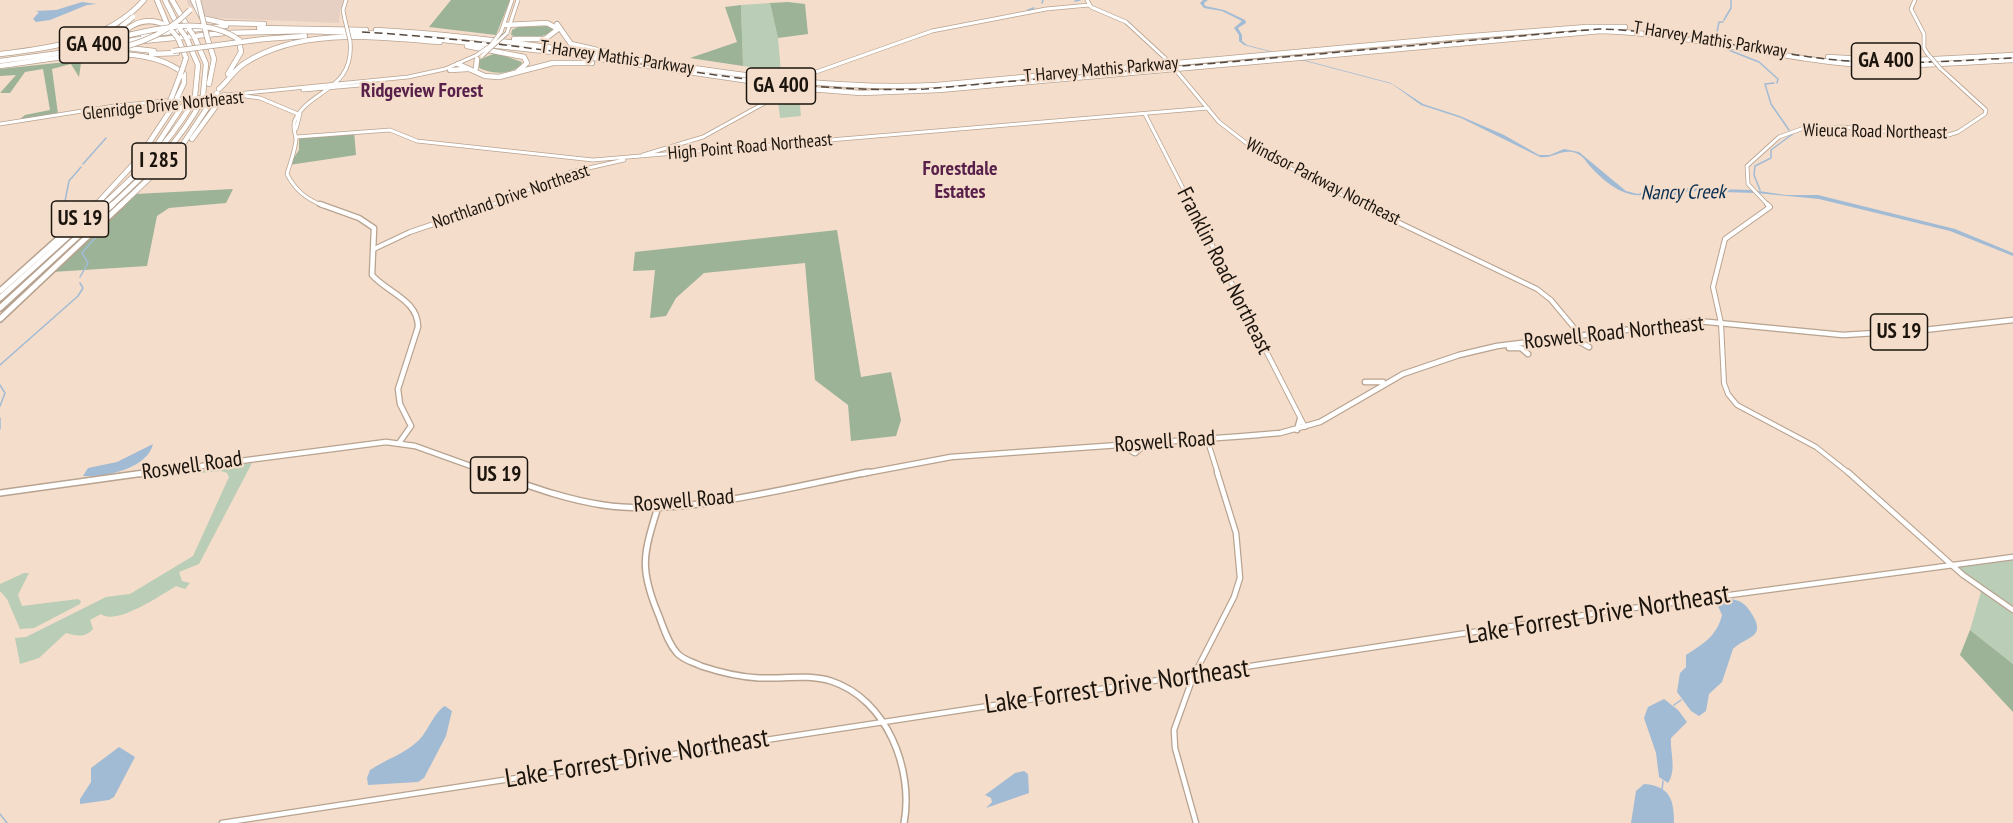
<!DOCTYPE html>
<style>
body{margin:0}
canvas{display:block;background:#f4ddca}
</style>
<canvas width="2013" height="823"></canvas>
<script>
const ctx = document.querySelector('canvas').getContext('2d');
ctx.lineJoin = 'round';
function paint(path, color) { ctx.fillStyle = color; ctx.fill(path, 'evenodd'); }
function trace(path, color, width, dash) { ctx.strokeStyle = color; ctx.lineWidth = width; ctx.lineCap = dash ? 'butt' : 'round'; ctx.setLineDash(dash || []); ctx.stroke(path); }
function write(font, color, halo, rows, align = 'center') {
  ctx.font = font + ' "PT Sans Narrow",sans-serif'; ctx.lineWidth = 4.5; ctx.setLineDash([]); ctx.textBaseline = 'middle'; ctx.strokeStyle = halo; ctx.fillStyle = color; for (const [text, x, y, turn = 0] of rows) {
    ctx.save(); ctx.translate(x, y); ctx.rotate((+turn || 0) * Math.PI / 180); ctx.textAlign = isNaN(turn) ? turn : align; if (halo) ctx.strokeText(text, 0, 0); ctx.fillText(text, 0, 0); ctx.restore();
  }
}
paint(new Path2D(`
 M187,0H344L340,10L339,23L216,18L201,14L188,5Z`), '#e6cfc3');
paint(new Path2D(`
 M770,3L778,38L781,72L743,66L741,5Z
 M799,99L802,102L800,105L801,116L780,118L778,101Z
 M252,463L199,564L179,572L182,581L190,583L185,589L176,586C160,596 115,626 101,614L90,620L93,629C85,638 77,636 66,633L39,658L20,664L15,638L26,637L106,597L130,594L193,556L229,477L227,473L221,471L170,476Z
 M2013,558V664L1970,630L1981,592L1947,566Z
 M24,573H29L18,595L22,606L78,599L81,601L80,604L34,628L20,629L7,599L0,591V584Z`), '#bacdb6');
paint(new Path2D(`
 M451,0H510L496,35L429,27Z
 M788,2L805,4L808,34L778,38L770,3Z
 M741,5L743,66L690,58L737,42L725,7Z
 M548,26L554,30C541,39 526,40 511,35L512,30L518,27Z
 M496,53L522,62L521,66C508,75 490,75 476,66L478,60Z
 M104,58H129L81,63L79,77L71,64L52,69L58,114L20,119L25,115L50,110L43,69L25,72L10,93H0L16,75L0,76V69Z
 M354,131L356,155L289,165L299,150V138Z
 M233,189L226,203L169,208L157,216L147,266L52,272L135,194Z
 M837,230L861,377L891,372L901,420L896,436L851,441L848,405L815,380L805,263L704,273L676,298L666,316L650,318L655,270L633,271L635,252Z
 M1970,630L2013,664V712L1960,655Z`), '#9cb398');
paint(new Path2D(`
 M1203,0H1208L1204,3L1205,6L1224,10L1245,20L1246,23L1238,28L1242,35V41L1247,45L1391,83L1423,104L1460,116L1504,135L1539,155H1550L1564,149L1579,152L1626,191L1638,194L1651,189L1667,195L1683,188L1752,190L1786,195H1818L1955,229L2013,253V256L1950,231L1819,199L1756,193L1689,191L1671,198L1653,192C1629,203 1605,183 1589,165C1585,160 1583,156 1576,153C1562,148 1553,159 1540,157L1461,118L1421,105L1392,84L1244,45L1239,41V35L1234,28L1242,21L1222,11L1204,8L1200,3Z
 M82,2L97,4L87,5L50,20L36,22L33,19L39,12L35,11L56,10Z
 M153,444C148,468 105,478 83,476L88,468L117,462Z
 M1731,599C1741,601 1744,603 1750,611C1768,638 1748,635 1733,649L1722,682L1709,694L1706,711L1699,716L1691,711L1677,692L1680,673L1686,667V655C1703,644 1717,636 1722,615L1718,606L1719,601Z
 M1664,699L1678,710L1687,722L1671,738C1670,753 1677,770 1668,783L1659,777L1656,753L1644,718L1648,707Z
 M445,706L452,711L446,736L424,778L418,782L368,785L367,778L370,770C386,759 405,754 419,740C428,731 435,711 445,706Z
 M119,747L135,757L114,797L109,800L80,804V799L91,782V768Z
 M1024,771L1028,774L1029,793L986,808L992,802L991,798L985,795L1015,773Z
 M1644,784C1671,786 1674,801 1674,823H1631L1636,791Z`), '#a2bbd5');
trace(new Path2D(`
 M1075,1L1080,0
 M1042,3L1043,0
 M1028,10L1034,8
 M1724,20L1731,8V0
 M1718,43L1716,37L1719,22H1723
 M1721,47L1759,62L1778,79L1777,83
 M1774,83L1765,84L1771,104L1789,130
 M83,164L106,138
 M1760,190L1754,175L1755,166L1771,158V150L1794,133
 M72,219L63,211L69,181L81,167
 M80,277L88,263L82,253L102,230
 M0,365L78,296L83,288L80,283
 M0,385L5,393L0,406
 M0,418V429
 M1674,705L1681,700
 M1662,790L1663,781
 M0,814L7,823`), '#a2bbd5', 1.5);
const minorFar2 = new Path2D(`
 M1087,0L1091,7L1126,22L1165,58
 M1915,0L1911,9L1924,34V48L1927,53
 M1179,74L1219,122L1254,149L1363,206
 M802,77L932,31L1046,9L1089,5
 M1145,114L1192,206
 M296,137L390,130L417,141L593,160L1208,108
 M643,155L703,137L781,94
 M489,206L571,172L624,160
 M1769,206L1748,184L1747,166L1779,137L1804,128L1842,127L1942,137L1958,132L1985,114L1986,110L1940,68`);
const minorFar1 = new Path2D(`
 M1191,204L1305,427
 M1360,204L1537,289L1551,300L1581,336
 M1767,204L1770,207L1725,239L1713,287L1721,323L1724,383L1728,394L1737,405L1816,447L1850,474
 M374,249L410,232L493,204
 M1207,439L1218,474`);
const minor = new Path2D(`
 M1848,472L1963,575L2013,610
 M222,823L1611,611L2013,557
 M1196,823L1175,748L1174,730L1193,677L1234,597L1240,578L1236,533L1217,472`);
const majorFar2 = new Path2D(`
 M345,20L343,10L346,0
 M501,32L512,0
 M507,33L518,0
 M303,90L361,85
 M245,96L260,98L298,114
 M0,124L114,106L408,77L445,69L477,55
 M296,129L300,114
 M324,206C306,199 295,190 287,174C290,163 296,149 296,138C295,132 292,127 295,120C309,89 355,91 350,41`);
const majorFar1 = new Path2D(`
 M320,204L359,218L374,228L372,275C388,293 418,300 418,327L398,389L400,404L411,426L399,443
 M1553,339L1580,342L1589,347
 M1509,348H1521L1528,354
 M1365,382H1383
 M1297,430L1300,419
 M1232,437L1280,433L1320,422L1403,374L1459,355L1497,346L1698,321L1843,335L1924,330L2013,320
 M1120,445L1135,453L1147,443
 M140,474L386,442L415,446L493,474
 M861,474L951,457L1259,435`);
const major = new Path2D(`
 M489,472C527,485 563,499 603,505C683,517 789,487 869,472
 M0,493L151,472
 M658,507C643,555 639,569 659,616C664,629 668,643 677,653C683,660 693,662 701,666C719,672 739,677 759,678C783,679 808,674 831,681C887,699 914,770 904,823`);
const highwayFar1 = new Path2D(`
 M157,0L167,24
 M165,0L178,26
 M172,0L189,29
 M193,0L202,18L224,23L264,24
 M557,24L571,44L606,52
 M505,25L547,23L558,29L545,39H514
 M259,28L366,30
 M376,30C467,35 557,48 647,61C744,76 839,90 937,85L1460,37L1587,27H1625
 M133,35L126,33L127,29C141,19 155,18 170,28
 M143,35L226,26
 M194,36L206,64L203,95
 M186,37L198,65L195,96
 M207,37L214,59L209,84
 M178,38L186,58
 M264,39L305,36
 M143,41L225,33L307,31L389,34L553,52L797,88L861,93L939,90L1601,31C1679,33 1754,53 1831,62C1891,69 1953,63 2013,60
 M122,42L147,38
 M65,46L124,36
 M467,46L524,57L527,63L518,71
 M128,48L154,51
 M0,54C52,48 108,41 144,0
 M151,54L177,53
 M1828,57L1897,61L2013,55
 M0,61L127,44
 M458,64L485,76L499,77L553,63H592
 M0,66C51,60 142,38 184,74V83L177,98
 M476,68L477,59
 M450,70L468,69
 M228,74L241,52L239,40
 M219,89C228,81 235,69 245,63C302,27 377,37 440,42
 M171,99L181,73
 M192,139L224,95
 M149,157L181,108L192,98
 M95,206L139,158L174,105
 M102,206C139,172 166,147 192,104
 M111,206C147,172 177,146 201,102
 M120,206L179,150L211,102`);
const highway = new Path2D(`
 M0,291L97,204
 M0,298L104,204
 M0,308L113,204
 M0,319L122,204`);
trace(minorFar2, '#b8a391', 4.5);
trace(minorFar1, '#b8a391', 6);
trace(minor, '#b8a391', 7);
trace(majorFar2, '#b8a391', 4.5);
trace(majorFar1, '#b8a391', 7);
trace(major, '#b8a391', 8);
trace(highwayFar1, '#b8a391', 6);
trace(highway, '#b8a391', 8);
trace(minorFar2, '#fff', 3);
trace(minorFar1, '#fff', 4);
trace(minor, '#fff', 4.5);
trace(majorFar2, '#fff', 3);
trace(majorFar1, '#fff', 4.5);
trace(major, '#fff', 5);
trace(highwayFar1, '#fff', 4.5);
trace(highway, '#fff', 5);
trace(new Path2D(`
 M362,32C449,37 535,48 621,61C722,76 823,93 925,89L1599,29C1676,31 1750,50 1826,59C1888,66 1951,61 2013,58`), '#564a40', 1.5, [8, 4.5]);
const minorBridge = new Path2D(`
 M1927,53L1940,68
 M1165,58L1179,74
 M781,94L802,77`);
const majorBridge = new Path2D(`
 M345,20L350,41
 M477,55L491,45L501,32
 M482,56L507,33`);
const highwayBridge = new Path2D(`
 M198,0L207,37
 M180,29L186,37
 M189,29L194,36
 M172,31L178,38
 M124,36C161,28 206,16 239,40
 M127,47L120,42L118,36L122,26L133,17
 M173,51L264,39
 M86,55C125,48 162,40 190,10
 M181,73L186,58
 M201,102L203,95
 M211,102L217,93
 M192,104L195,96
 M169,105L171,99
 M174,105L177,98`);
trace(minorBridge, '#b8a391', 4.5, []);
trace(majorBridge, '#b8a391', 4.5, []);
trace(highwayBridge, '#b8a391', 6, []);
trace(minorBridge, '#fff', 3);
trace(majorBridge, '#fff', 3);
trace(highwayBridge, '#fff', 4.5);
write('18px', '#1b140d', '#f4ddca', [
 ["T Harvey Mathis Parkway",1710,40,9],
 ["T Harvey Mathis Parkway",617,58,8],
 ["T Harvey Mathis Parkway",1101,70,-5],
 ["Glenridge Drive Northeast",163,106,-6],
 ["Wieuca Road Northeast",1875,132,1],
 ["High Point Road Northeast",750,147,-5],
 ["Windsor Parkway Northeast",1323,182,27],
 ["Northland Drive Northeast",511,197,-19]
]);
write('bold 20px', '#571f49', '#f4ddca', [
 ["Ridgeview Forest",422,91],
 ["Forestdale",960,169],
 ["Estates",960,192]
]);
write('italic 20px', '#072e51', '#f4ddca', [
 ["Nancy Creek",1683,193,-1]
]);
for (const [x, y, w] of [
 [94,45,69],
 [1886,61,69],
 [781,86,69],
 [159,161,54],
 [80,219,57],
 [1899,332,57],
 [499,475,57]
]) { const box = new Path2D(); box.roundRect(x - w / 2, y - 18, w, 36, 4.5); ctx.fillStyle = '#f4ddca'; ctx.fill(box); trace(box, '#1b140d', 1.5); }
write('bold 21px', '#1b140d', null, [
 ["GA 400",94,45],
 ["GA 400",1886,61],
 ["GA 400",781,86],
 ["I 285",159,161],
 ["US 19",80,219],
 ["US 19",1899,332],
 ["US 19",499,475]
]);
write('22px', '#1b140d', '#f4ddca', [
 ["Franklin Road Northeast",1224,271,63],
 ["Roswell Road Northeast",1614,333,-6],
 ["Roswell Road",1165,442,-4],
 ["Roswell Road",192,466,-8],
 ["Roswell Road",684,501,-5]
]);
write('27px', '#1b140d', '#f4ddca', [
 ["Lake Forrest Drive Northeast",1598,615,-9],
 ["Lake Forrest Drive Northeast",1117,687,-8],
 ["Lake Forrest Drive Northeast",637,759,-9]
]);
</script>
